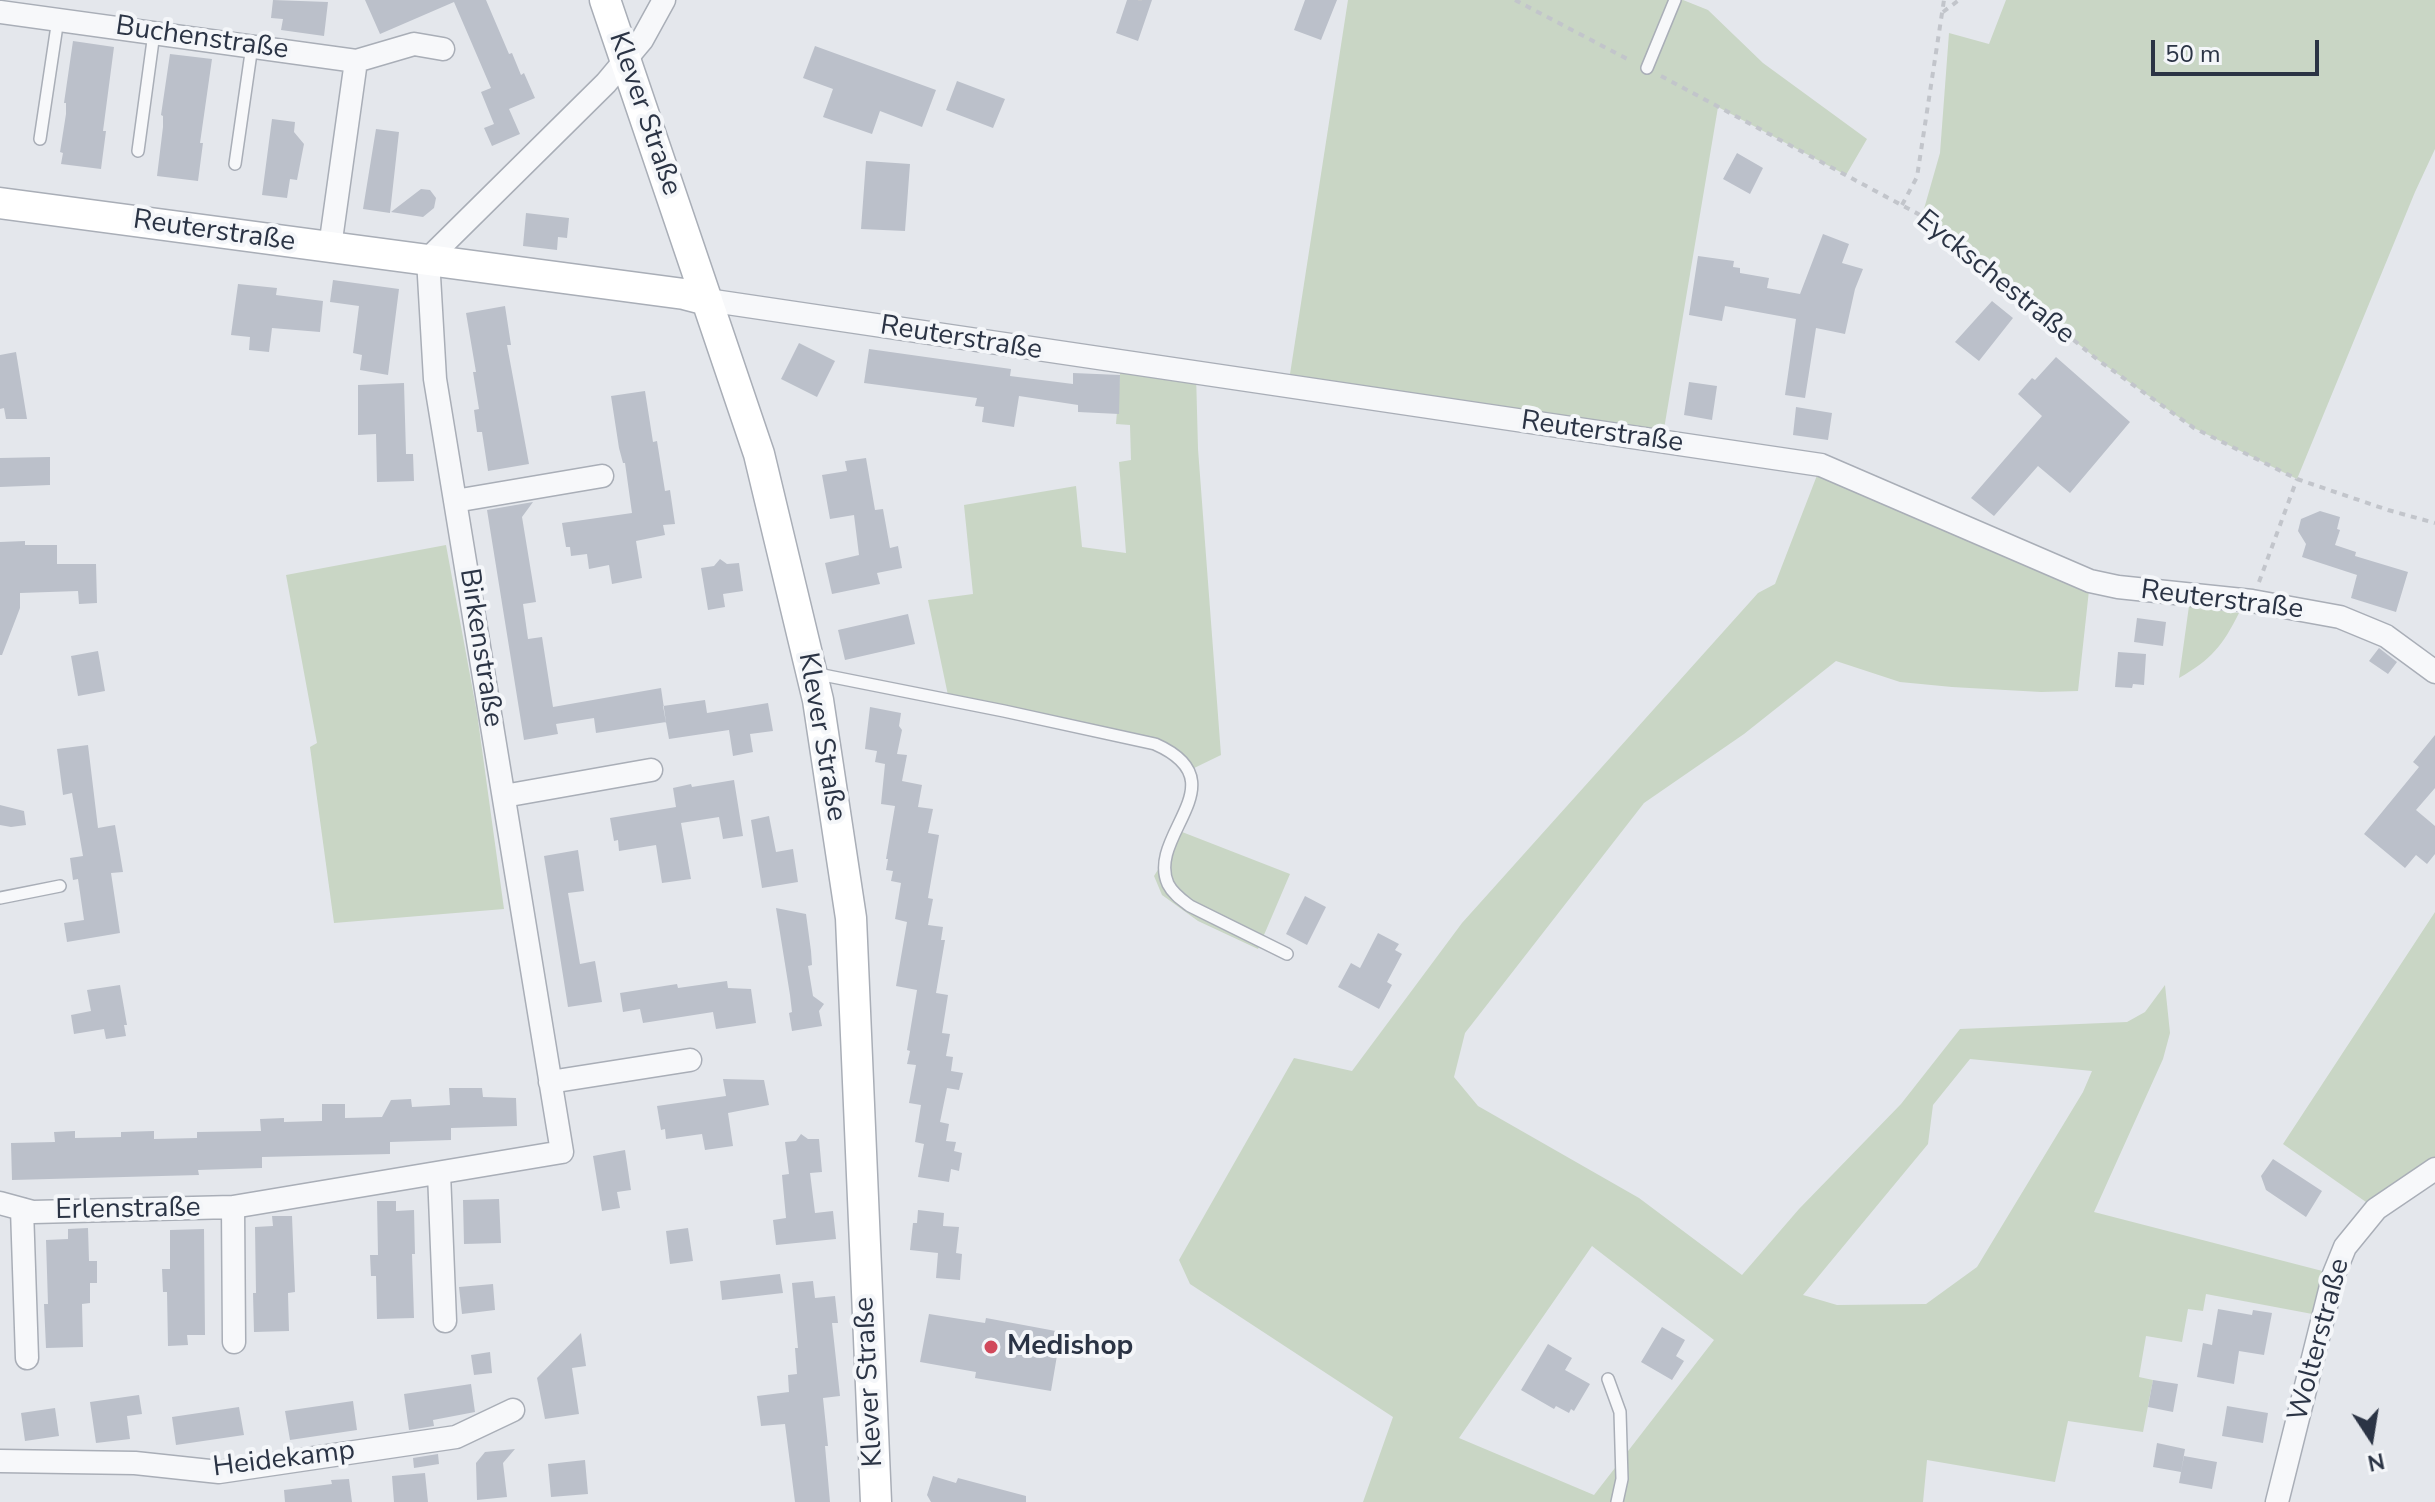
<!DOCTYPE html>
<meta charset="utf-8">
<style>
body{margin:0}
#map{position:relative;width:2435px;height:1502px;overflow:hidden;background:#e4e7ec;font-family:"Nunito Sans",sans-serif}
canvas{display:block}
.north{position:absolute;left:2331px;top:1398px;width:80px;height:80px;-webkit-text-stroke:6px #f4f6f9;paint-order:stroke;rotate:168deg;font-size:22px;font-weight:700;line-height:32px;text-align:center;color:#2b3445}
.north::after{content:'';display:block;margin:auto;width:28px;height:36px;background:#2b3445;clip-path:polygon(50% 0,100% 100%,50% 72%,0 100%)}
.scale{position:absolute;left:2151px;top:40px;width:168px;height:36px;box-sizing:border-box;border:4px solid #2b3445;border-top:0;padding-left:10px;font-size:24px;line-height:28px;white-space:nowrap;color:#2b3445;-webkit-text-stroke:6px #f4f6f9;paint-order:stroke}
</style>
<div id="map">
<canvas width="2435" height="1502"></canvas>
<div class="north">N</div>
<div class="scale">50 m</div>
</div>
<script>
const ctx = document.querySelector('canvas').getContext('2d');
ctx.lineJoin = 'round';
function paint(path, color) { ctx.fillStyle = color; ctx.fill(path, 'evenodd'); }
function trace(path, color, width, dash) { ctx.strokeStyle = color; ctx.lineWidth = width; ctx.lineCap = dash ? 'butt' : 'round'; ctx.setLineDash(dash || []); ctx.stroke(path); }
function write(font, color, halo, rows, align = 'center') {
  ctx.font = font + ' "Nunito Sans",sans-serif'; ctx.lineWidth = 8; ctx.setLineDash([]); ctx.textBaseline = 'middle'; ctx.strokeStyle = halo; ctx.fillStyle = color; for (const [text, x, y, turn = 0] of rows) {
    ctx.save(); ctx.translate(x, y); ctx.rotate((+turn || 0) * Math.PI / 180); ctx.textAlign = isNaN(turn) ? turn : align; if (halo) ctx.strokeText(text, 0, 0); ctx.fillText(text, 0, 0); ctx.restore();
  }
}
paint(new Path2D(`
 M1348,0H1683L1708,10L1763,63L1867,139L1846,175L1718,107L1662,441L1288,387Z
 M2006,0H2435V149L2415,192L2297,479L2194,428L2098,360L1922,216L1940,153L1949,33L1989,44Z
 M1121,362L1196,373L1198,449L1221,755L1188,771L1170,751L949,700L928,600L973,594L964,505L1076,486L1082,547L1126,553L1119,462L1131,460L1130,425L1116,424Z
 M1821,465L2090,581L2078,691L2041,692L1952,687L1900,682L1836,661L1744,734L1644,803L1465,1033L1454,1077L1478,1106L1639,1198L1742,1275L1799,1209L1901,1104L1960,1029L2127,1022L2145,1012L2165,985L2170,1033L2163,1059L2094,1212L2334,1274L2323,1316L2206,1294L2203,1311L2188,1309L2182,1342L2146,1336L2139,1377L2153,1380L2143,1432L2068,1421L2055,1482L1927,1460L1923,1502H1363L1393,1417L1190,1284L1179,1260L1294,1058L1352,1071L1462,923L1758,593L1775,584ZM1970,1059L2092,1071L2083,1092L1977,1267L1926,1304L1837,1305L1803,1295L1928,1144L1933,1105ZM1592,1246L1714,1340L1594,1495L1459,1438Z
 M446,545L477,713L504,909L334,923L310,747L317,743L286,575Z
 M2189,606L2239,613C2223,645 2211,660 2179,678Z
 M1177,830L1290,874L1258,949L1198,921L1162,895L1154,876L1166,857Z
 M2435,912V1169L2376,1209L2283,1144Z`), '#c9d6c5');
paint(new Path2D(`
 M273,0L328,2L324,36L281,30L283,19L271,18Z
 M365,0H486L509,54L512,53L521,75L524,73L535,98L509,109L520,134L492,146L484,128L494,124L481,92L491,88L454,2L380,34Z
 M1127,0H1152L1138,41L1116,33Z
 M1305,0H1337L1321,40L1294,30Z
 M73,41L114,47L103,131H106L101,169L61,164L63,153L60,152L66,114V103H64Z
 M815,46L936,90L922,127L880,111L872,134L823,117L833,89L803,78Z
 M170,54L212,59L200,143H203L198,181L157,176L163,127V116L161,115Z
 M957,81L1005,99L993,128L946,110Z
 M272,119L295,122L294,132L304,144L297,180L290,179L287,198L262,195Z
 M376,129L399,132L390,213L363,209Z
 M1737,153L1763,168L1750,194L1723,179Z
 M866,161L910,164L905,231L861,229Z
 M421,189L430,190L436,198L434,208L423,217L391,212Z
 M526,213L569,218L567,238L558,237L557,250L523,246Z
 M1823,234L1849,244L1842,263L1863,269L1855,289L1845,334L1816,328L1805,398L1785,395L1796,319L1725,306L1722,321L1689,315L1698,256L1734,261L1733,267L1740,268V273L1769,278L1767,288L1800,294Z
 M333,280L399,289L388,375L360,370L362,355L353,353L359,306L330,302Z
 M238,284L277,288L276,295L323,301L320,332L272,328L269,352L249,350L250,337L231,335Z
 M1992,301L2013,318L1979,361L1955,342Z
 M505,306L511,345H507L529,464L488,471L482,432H477L474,410L479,409L473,372H476L466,313Z
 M799,343L835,361L817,397L781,379Z
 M869,349L1011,369L1010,376L1073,384V373L1120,375L1119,414L1078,412V405L1019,396L1014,427L982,422L984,407L975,406L977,398L864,383Z
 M16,352L27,419H6L4,408L0,409V355Z
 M2056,357L2130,422L2070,493L2038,466L1994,516L1971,498L2042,416L2018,394L2032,378L2035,380Z
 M1689,382L1717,386L1712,420L1684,415Z
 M404,383L406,454H413L414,481L377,482L376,434L358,435V385Z
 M645,391L653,442L657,441L665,491L670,490L675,524L663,525L665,535L636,541L642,578L612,584L609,565L589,569L587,554L571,556L570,547H566L562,523L632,513L625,463H623L619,448L611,396Z
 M1796,407L1832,413L1828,440L1793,435Z
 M50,457V485L0,487V458Z
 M866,458L875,510L883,509L890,548L898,546L902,568L877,573L880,584L832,594L825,563L859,555L854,515L830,519L822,475L847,471L845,461Z
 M533,502L522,517L536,602L523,604L528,639L542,637L553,707L661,688L666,722L596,733L594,718L556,724L558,734L524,740L487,510Z
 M2320,511L2340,517L2337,529L2340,530L2335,545L2356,552L2355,556L2408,572L2396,612L2351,598L2357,575L2302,557L2306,544L2298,531L2301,519Z
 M25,541V545H57V564H96L97,603L79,604L78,591L20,593V608L2,655H0V542Z
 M720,559L727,564L739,563L743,591L723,594L725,607L708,610L701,568L714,566Z
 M908,614L915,644L845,660L838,630Z
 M2137,618L2166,622L2163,646L2134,642Z
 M2379,648L2397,662L2388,674L2369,661Z
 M98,651L105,691L78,696L71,656Z
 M2118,652L2146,654L2144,685L2133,684L2132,688L2115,687Z
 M705,700L707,713L768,703L773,731L750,734L753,752L733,756L729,730L669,739L663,706Z
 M870,707L901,713L899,726L902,730L897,754L907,755L902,781L922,785L918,807L933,809L928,833L939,835L928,898L933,899L928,925L943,927L941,940H945L936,993L948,995L942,1033L950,1034L946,1056L953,1057L951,1071L963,1073L959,1090L947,1088L940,1122L949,1124L946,1141L956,1142L954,1151L962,1153L959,1171L951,1169L949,1182L918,1177L924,1144L915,1142L921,1105L909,1103L916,1065L907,1064L910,1051L907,1050L917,990L896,986L907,922L895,919L901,883L891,881L893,871L886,870L888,859H886L895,806L881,804L885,764L875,762L877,751L865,749Z
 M2435,735V788L2416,810L2435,826V854L2427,864L2416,855L2405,868L2364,834L2419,767L2413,762Z
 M88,745L98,828L115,825L123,872L111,873L120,933L67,942L64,923L84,920L78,879L73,880L70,858L83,856L72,793L63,795L57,749Z
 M734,780L743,836L723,839L719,817L681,823L691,879L662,883L656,845L619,851L618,840L614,841L610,818L676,807L673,788L691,784L692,787Z
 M0,805L24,811L26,825L11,827L0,825Z
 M769,816L776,852L793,849L798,882L762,888L751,820Z
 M578,850L584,891L568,893L580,964L595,961L602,1002L568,1007L544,856Z
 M1305,896L1326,907L1307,945L1286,934Z
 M776,908L806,914L811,951L812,965L808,966L813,996L824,1004L819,1011L822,1026L792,1031L789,1013L792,1012L790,995Z
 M1378,933L1399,944L1395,950L1402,954L1387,982L1392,985L1379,1009L1338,987L1351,963L1360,968Z
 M727,981L728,988L751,989L756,1023L716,1029L713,1012L643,1023L640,1009L623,1012L620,993L677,984L678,988Z
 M120,985L127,1025H124L126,1036L106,1039L104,1029L74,1034L71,1015L91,1011L87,990Z
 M723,1079L764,1080L769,1105L728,1113L733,1146L705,1150L702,1134L666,1139L665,1129L661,1130L657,1106L726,1096Z
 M449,1088H482L483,1097L516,1098L517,1126L451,1128V1140L390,1142V1154L262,1157V1168L198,1170L199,1175L12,1180L11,1143L55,1142L54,1132L75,1131V1138L121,1137V1132L154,1131V1139L197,1138V1132L261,1131L260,1119L284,1118V1122L322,1121V1104H345V1118L382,1117L391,1100L411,1099L412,1107L450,1105Z
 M801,1134L808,1139H819L822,1172L810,1173L815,1213L833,1211L836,1239L776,1245L773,1220L786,1218L782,1175L789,1174L785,1142L796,1141Z
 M625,1150L631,1190L617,1192L620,1208L602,1211L593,1156Z
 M2273,1159L2322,1191L2306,1217L2266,1190L2261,1176Z
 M499,1199L501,1243L464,1244L463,1200Z
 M377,1201H396V1211L414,1210L415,1254H412L414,1318L377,1319L376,1276H371L370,1255H378Z
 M918,1210L944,1213L943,1226L959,1227L956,1253L962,1254L960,1280L936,1278L938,1253L910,1250L913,1223H917Z
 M272,1216H292L295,1292L288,1293L289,1331L254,1332L253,1293H256L255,1227L273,1226Z
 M88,1228L89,1261H97V1283H90V1303L82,1304L83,1347L46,1348L44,1304H48L46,1240L68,1239V1229Z
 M688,1228L693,1261L670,1264L666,1231Z
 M204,1229L205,1335H187L188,1345L168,1346L167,1292H163L162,1269H170V1230Z
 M780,1274L783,1293L722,1300L720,1281Z
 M813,1281L815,1298L835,1296L838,1323H832L840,1396L823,1398L828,1446H825L830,1502H795L785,1424L761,1426L757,1396L789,1392L788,1375L797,1374L795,1348H798L792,1283Z
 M493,1284L495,1310L462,1314L459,1287Z
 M2218,1309L2252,1315L2253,1310L2272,1313L2264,1355L2239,1351L2234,1384L2197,1377L2203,1343L2212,1345Z
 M929,1314L985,1323L986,1318L1061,1332L1051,1391L975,1378L976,1372L920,1362Z
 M1662,1327L1685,1340L1676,1356L1684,1361L1672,1380L1641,1362Z
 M581,1333L586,1366L572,1368L579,1414L545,1419L537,1378Z
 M1548,1344L1572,1358L1565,1370L1590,1384L1574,1411L1571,1409L1569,1413L1556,1406L1554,1409L1521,1390Z
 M490,1352L492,1373L474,1375L471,1355Z
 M2153,1380L2178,1384L2173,1412L2148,1407Z
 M471,1384L475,1412L433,1420L434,1426L409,1430L404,1394Z
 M139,1395L142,1414L127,1416L130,1439L96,1443L90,1402Z
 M353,1401L357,1430L290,1440L285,1411Z
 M2227,1406L2268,1413L2263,1443L2222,1436Z
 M239,1407L244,1435L176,1445L172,1417Z
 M55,1408L59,1436L25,1441L21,1413Z
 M2157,1443L2185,1449L2181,1472L2153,1467Z
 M515,1449L503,1463L507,1497L477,1500L476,1463L485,1452Z
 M438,1454L439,1464L414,1468L413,1458Z
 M2184,1456L2217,1462L2212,1489L2179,1483Z
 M585,1460L588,1494L551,1497L548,1464Z
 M425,1473L428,1502H394L392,1476Z
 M933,1476L956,1483L958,1478L1026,1496V1502H931L927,1495Z
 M349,1479L352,1502H285L284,1490L332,1484L331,1480Z`), '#bbc0ca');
const lane = new Path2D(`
 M1647,68L1675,0
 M40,139L58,19
 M138,151L154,33
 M235,164L252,46
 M813,673L1004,711L1155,744C1241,782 1146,835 1168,884C1173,894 1182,900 1190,906L1287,954
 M0,898L60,886
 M1608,1379L1620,1412L1622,1479L1617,1502`);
const street = new Path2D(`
 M0,12L356,61L330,247
 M356,61L414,44L443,49
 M707,300L1821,465L2090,581L2118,587L2252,601L2340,617L2386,636L2435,672
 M455,501L602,476
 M504,796L651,770
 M550,1082L690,1060
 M439,1173L445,1321
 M0,1203L33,1212L233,1207L562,1152L435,379L428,259L606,83L642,40L664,0
 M233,1207L234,1342
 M22,1209L27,1358
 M0,1461L135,1463L219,1472L456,1437L513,1410
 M2277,1502L2334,1274L2345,1247L2376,1209L2435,1169`);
const secondary = new Path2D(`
 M605,0L759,454L818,700L851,918L876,1502
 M0,203L684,294L707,300`);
trace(lane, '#a9aeb7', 14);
trace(street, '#a9aeb7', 25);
trace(secondary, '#a9aeb7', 33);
trace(new Path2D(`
 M1515,0L1631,61
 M1140,1V0
 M1943,12L1959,0
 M1661,76L1922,216L2098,360L2194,428L2297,479L2388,510L2435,523
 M1902,205L1917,177L1944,0
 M2259,582L2297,479`), '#c2c5cb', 4, [6, 6]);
trace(lane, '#f7f8fa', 11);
trace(street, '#f7f8fa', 22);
trace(secondary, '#fff', 30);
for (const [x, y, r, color] of [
 [991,1347,8,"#d1495b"]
]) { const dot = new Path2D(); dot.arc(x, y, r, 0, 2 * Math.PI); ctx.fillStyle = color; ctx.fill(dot); trace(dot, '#f4f6f9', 3); }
write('28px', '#2b3445', '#f4f6f9', [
 ["Buchenstraße",202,39,8],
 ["Klever Straße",644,114,71],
 ["Reuterstraße",214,232,8],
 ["Eyckschestraße",1995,278,39],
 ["Reuterstraße",961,339,9],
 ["Reuterstraße",1602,433,8],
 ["Reuterstraße",2222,601,7],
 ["Birkenstraße",480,648,81],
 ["Klever Straße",821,737,80],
 ["Erlenstraße",128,1210,-1],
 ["Wolterstraße",2320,1340,-75],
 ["Klever Straße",870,1382,-93],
 ["Heidekamp",284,1460,-7]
]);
write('bold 28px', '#2b3445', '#f4f6f9', [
 ["Medishop",1007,1347]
], 'left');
</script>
